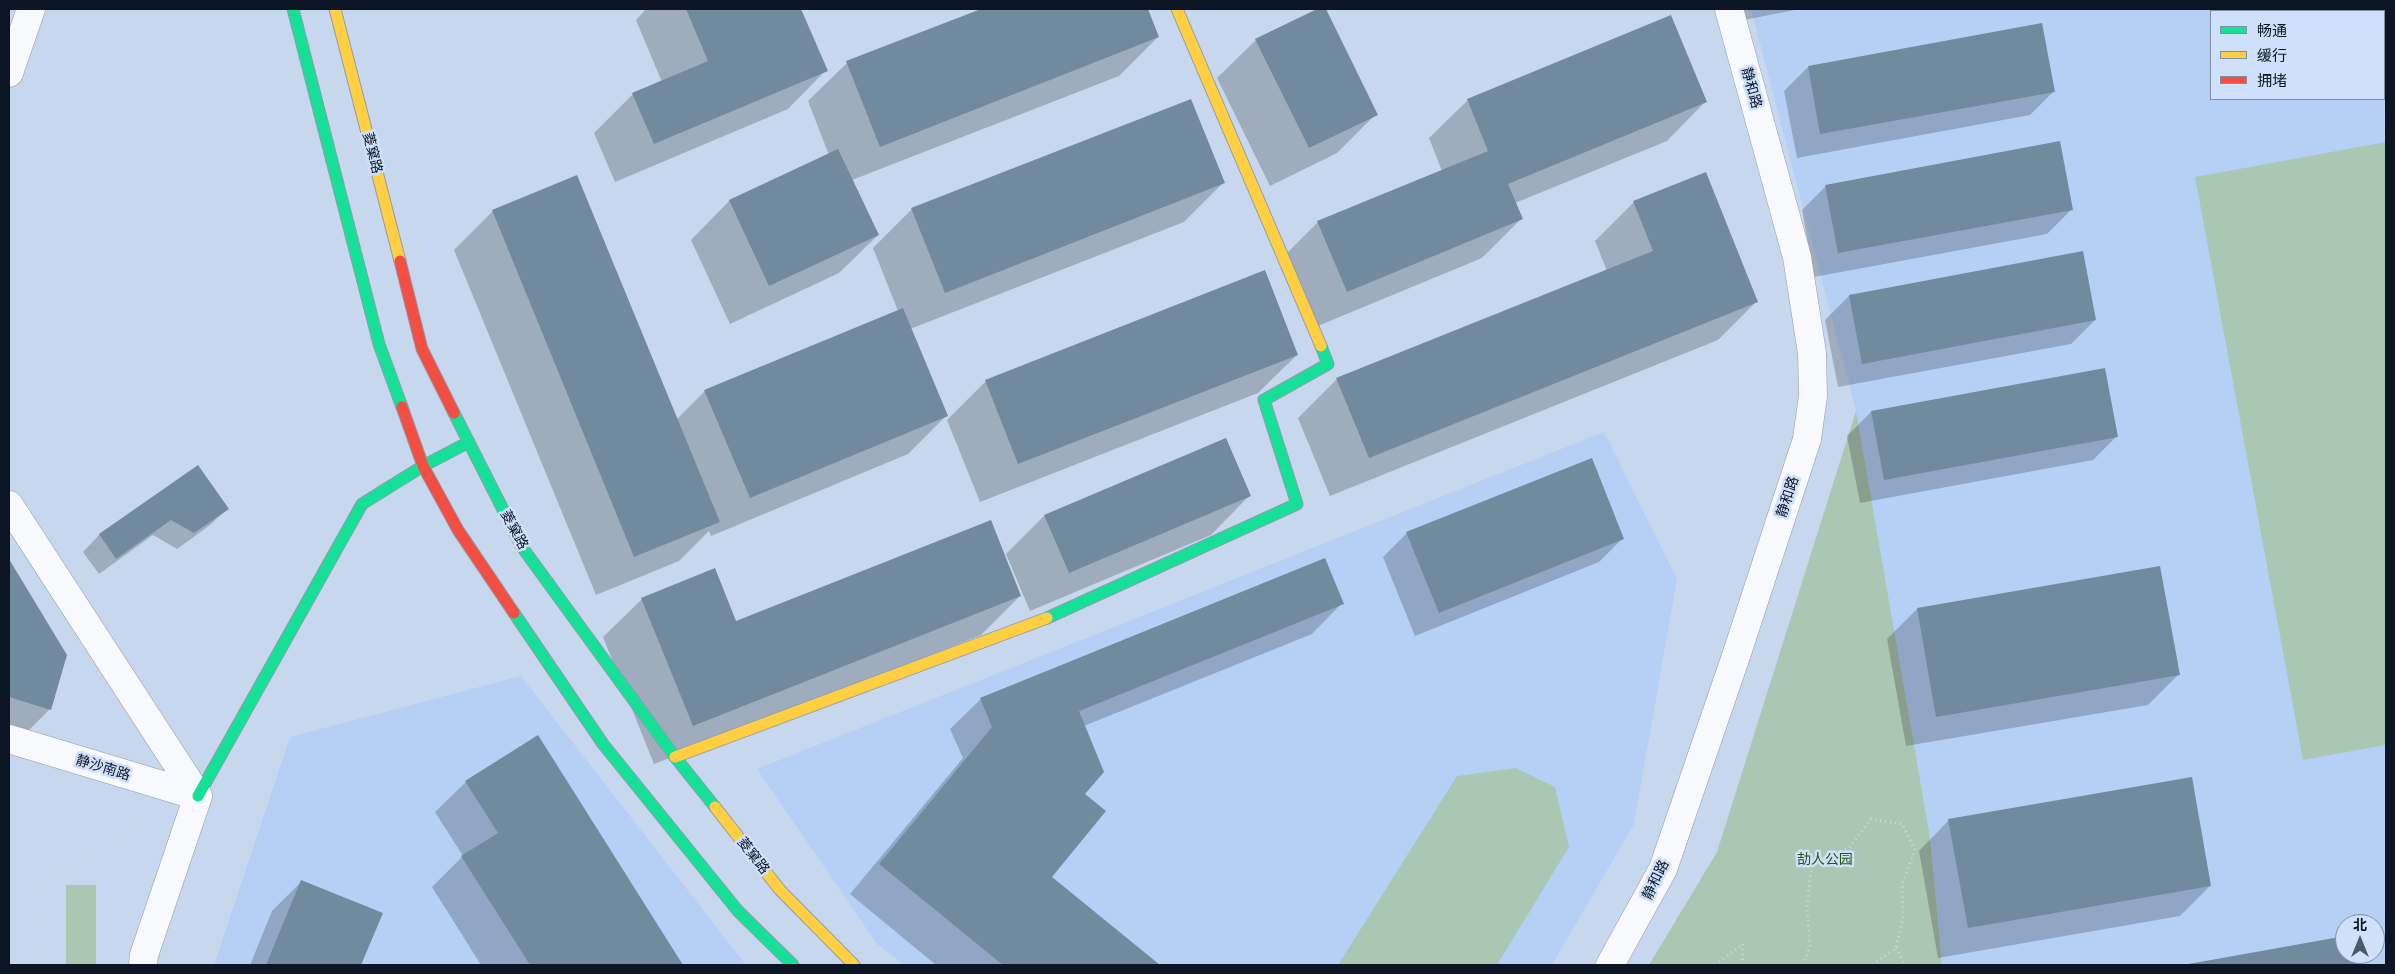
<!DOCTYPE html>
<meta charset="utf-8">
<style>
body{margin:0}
#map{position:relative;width:2395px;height:974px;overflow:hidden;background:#c7d7ee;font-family:"PT Sans","Noto Sans SC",sans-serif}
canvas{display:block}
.frame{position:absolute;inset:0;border:10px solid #0b1524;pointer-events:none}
.legend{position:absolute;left:2210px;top:10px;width:175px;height:90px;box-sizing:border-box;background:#cfe0fa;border:1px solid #818fa4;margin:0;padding:6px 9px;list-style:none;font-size:15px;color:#0b1524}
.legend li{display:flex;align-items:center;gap:10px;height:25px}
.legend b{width:25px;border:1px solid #818fa4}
.north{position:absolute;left:2335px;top:914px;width:50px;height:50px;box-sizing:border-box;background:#cfe0fa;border:1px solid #818fa4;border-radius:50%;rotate:0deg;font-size:14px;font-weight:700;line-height:20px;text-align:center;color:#0b1524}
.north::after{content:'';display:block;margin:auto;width:18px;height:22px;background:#4d596b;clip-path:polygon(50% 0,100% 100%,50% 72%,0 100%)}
</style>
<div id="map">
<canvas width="2395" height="974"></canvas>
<div class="frame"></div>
<ul class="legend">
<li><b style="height:6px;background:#16e098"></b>畅通</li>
<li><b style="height:6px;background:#ffcf43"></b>缓行</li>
<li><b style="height:6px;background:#f24e42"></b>拥堵</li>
</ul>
<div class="north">北</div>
</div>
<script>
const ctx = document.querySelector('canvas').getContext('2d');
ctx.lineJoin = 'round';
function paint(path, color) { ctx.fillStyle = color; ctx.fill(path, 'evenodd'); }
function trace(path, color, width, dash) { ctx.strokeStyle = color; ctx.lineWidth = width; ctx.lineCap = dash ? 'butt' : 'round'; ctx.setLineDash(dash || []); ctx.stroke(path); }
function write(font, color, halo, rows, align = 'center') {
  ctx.font = font + ' "PT Sans","Noto Sans SC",sans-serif'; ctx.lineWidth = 5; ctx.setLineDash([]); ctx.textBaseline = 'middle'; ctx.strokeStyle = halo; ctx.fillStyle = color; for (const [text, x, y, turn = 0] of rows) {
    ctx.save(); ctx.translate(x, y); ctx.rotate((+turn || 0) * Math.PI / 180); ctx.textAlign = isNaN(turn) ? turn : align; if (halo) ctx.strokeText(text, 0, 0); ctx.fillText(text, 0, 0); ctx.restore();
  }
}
paint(new Path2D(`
 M1751,9H2386V965H1942L1930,837L1856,411ZM2211,11H2384V99H2211ZM2345,924H2375V954H2345Z
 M1604,432L1677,579L1634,824L1552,965H905L877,944L757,769Z
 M521,676L746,965H214L290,737Z`), '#b6d0f5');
paint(new Path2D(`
 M2386,142V745L2303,760L2195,177Z
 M1856,411L1930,837L1942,965H1649L1717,852Z
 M1516,768L1555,787L1569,847L1497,965H1338L1457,776Z
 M66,885H96V965H66Z`), '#aac7b4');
paint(new Path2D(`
 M646,9H800L826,70L788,109L615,182L594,133L633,94L662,82L636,20Z
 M985,9H1147L1158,37L1119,76L852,180L878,235L839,273L730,324L691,240L729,201L829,155L808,101L847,63Z
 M1320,9H1325L1376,114L1337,153L1270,186L1217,78L1256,40Z
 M1742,9H1800L1744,20Z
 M1808,67L2054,91L2030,115L1797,158L1784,91Z
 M1468,100L1705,102L1667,141L1515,203L1521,219L1482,258L1308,330L1279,261L1318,222L1442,171L1429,138Z
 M1223,183L1184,222L910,329L947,415L908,454L711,536L709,531L679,561L596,595L454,250L493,211L676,420L705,391L898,311L873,248L912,209Z
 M1826,186L2071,210L2047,234L1814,277L1802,210Z
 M1634,202L1757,301L1718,340L1330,496L1298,418L1337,379L1607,271L1595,241Z
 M1849,296L2095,320L2071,344L1838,387L1825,320Z
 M1297,355L1258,393L980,502L947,420L986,381Z
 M1871,412L2117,436L2093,460L1860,503L1847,436Z
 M1225,439L1249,496L1211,535L1030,611L1006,554L1044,516Z
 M197,467L227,509L210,525L177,549L153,535L99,574L83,552L99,535Z
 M1407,533L1623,538L1599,562L1415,636L1383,557Z
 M9,561L66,655L50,709L20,739L9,736Z
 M1020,596L981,635L654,764L603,637L642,599L735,623Z
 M1342,603L1312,634L1084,726V795L1050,877L1158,965H936L850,894L963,758L950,729L981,699Z
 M1917,609L2178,675L2148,705L1906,746L1887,639Z
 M537,737L682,965H481L432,887L463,856L435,812L466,782Z
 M1949,820L2210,886L2180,916L1938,958L1919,851Z
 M302,881L381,913L360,965H250L272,911Z
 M2345,938V954H2356L2358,965H2184Z`), '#0003');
paint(new Path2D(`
 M686,9H801L828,71L654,144L632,93L708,61Z
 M981,9H1148L1159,37L880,147L846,61Z
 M1317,9H1326L1378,115L1309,148L1255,39Z
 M1671,15L1707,102L1508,184L1523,219L1347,292L1317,221L1488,151L1467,99Z
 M2042,23L2055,92L1820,134L1808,66Z
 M1191,99L1225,183L945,293L911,208Z
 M2060,141L2073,210L1838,253L1825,185Z
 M838,149L879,235L769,286L729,200Z
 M1706,172L1758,302L1369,458L1336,378L1653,251L1633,201Z
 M577,175L720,522L634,557L492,210Z
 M2083,251L2096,320L1862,364L1849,295Z
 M1265,270L1298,355L1018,464L985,380Z
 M903,308L948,416L750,498L704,390Z
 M2105,368L2118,437L1884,480L1871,411Z
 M1226,438L1251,496L1069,573L1044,515Z
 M1592,458L1624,539L1439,613L1406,532Z
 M198,465L229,509L194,533L171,520L116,559L99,534Z
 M991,520L1021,596L693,726L641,598L715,568L736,621Z
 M1325,558L1344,604L1079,711L1104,772L1085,794L1106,811L1052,877L1160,965H1003L879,864L992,727L980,698Z
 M9,559L67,655L51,710L9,697Z
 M2160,566L2180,675L1936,717L1917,608Z
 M538,735L683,965H530L461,856L498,833L465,781Z
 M2192,777L2211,886L1968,928L1948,819Z
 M301,880L383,913L361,965H266Z
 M2345,936V954H2357L2359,965H2183Z`), '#728a9d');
const street = new Path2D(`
 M9,73L31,9
 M9,505L198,796L144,955L143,965
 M9,739L198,796
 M1610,965L1663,869L1736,656L1807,439L1813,396L1812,353L1797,257L1729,9`);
const fast = new Path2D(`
 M293,9L379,344L402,407
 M454,413L522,547L675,757L715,807
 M514,613L603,744L738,911L793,965
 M1047,618L1297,504L1264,400L1328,364L1321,346
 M198,796L362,504L423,466L469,442`);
const slow = new Path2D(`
 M335,9L400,261
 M1177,9L1321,346
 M675,757L1047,618
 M715,807L780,890L854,965`);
const jam = new Path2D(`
 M400,261L422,349L454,413
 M402,407L423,466L458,530L514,613`);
trace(street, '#909cae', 29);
trace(fast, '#909cae', 13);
trace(slow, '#909cae', 13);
trace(jam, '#909cae', 13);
trace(new Path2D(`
 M1896,948L1905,965
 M46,965L47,879L155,820
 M1715,965L1743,944L1742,965
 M1803,965L1810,946L1807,907L1812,862L1849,848L1871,819L1902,824L1915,850L1902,885L1903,918L1896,948L1873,965`), '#d1d7df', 3, [1, 4]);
trace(street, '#f7f9fc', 28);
trace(fast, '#16e098', 11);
trace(slow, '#ffcf43', 11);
trace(jam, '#f24e42', 11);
write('14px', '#0b1524', '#cfe0fa', [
 ["静和路",1751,88,75],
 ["菱窠路",372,153,76],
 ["静和路",1788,497,-72],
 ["菱窠路",514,530,62],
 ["静沙南路",103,768,17],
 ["菱窠路",753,856,52],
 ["静和路",1656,880,-64]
]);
write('14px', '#225c04', '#cfe0fa', [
 ["劼人公园",1825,860]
]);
</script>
